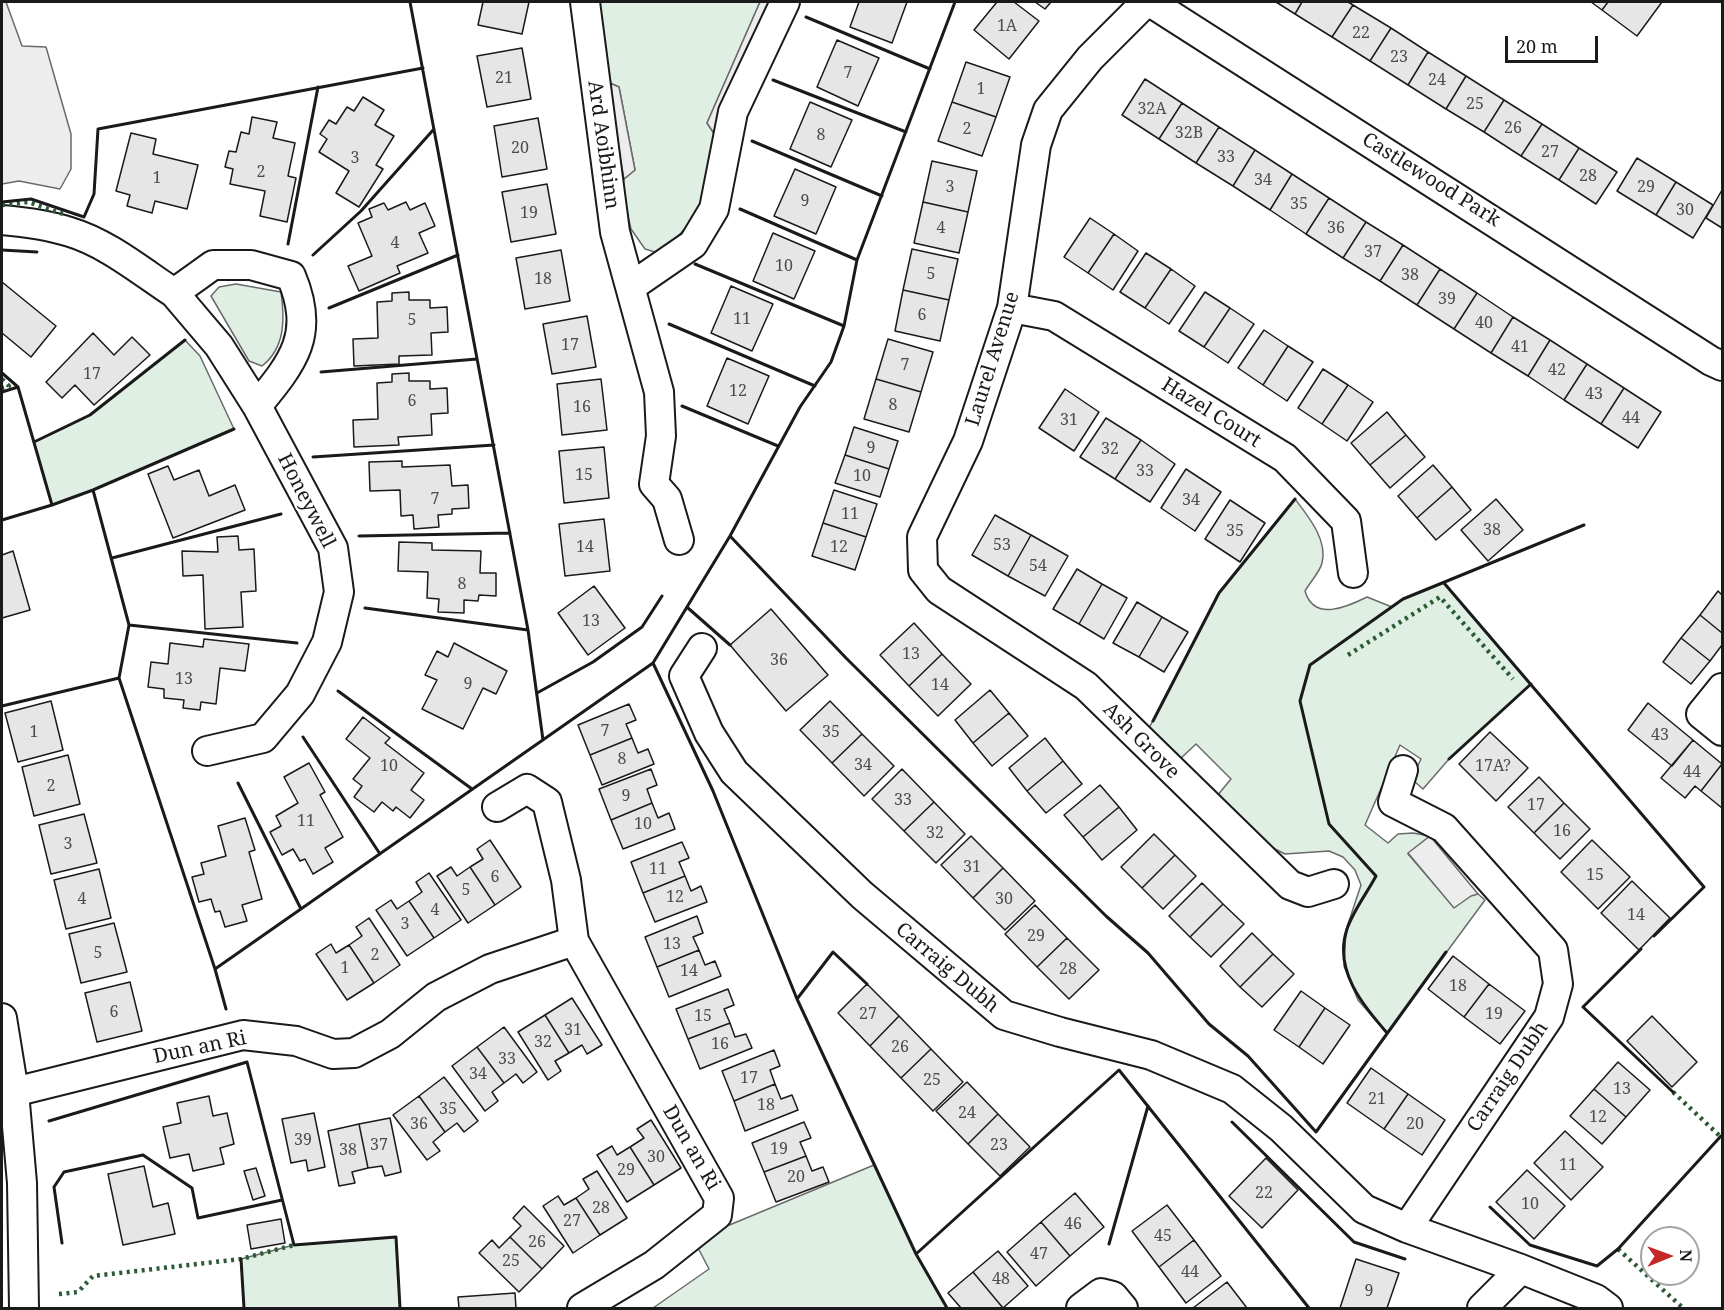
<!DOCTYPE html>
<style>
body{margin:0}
#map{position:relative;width:1724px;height:1310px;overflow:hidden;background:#fff;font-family:"Noto Serif",serif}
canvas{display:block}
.frame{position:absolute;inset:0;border:3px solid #1a1a1a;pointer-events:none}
.north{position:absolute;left:1640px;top:1226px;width:60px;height:60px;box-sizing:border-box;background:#fff;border:2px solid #a3a3a3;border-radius:50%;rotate:89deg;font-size:16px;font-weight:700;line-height:24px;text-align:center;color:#1a1a1a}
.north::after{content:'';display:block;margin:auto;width:21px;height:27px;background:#c62828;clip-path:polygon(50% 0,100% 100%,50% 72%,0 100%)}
.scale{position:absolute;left:1505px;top:36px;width:93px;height:27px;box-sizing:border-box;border:3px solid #1a1a1a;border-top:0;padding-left:8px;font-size:18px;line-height:21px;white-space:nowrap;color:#1a1a1a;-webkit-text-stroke:4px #fff;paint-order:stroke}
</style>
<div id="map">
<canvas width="1724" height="1310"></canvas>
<div class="frame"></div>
<div class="north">N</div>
<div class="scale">20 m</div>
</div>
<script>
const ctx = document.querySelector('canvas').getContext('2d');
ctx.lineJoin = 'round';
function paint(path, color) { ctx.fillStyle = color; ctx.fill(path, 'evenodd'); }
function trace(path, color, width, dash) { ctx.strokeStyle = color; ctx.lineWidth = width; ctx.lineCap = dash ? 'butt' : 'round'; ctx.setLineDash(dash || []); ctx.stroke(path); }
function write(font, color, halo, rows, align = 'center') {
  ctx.font = font + ' "Noto Serif",serif'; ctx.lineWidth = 4.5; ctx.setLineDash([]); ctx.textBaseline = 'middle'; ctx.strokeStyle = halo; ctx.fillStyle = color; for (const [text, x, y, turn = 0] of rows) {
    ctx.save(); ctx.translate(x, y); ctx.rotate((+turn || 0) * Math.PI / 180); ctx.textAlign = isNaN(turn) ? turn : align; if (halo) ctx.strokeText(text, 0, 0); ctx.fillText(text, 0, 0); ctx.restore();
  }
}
const green = new Path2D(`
 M600,2H760L707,123L717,138L702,208L670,246L655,252L645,249L631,229L622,191L624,179L635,170L619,87L610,83L597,17Z
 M236,284L281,292C285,320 285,348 262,366L249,361L211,296L219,287Z
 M185,340L200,356L234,429L93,490L52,505L34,442L90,415Z
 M1295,499C1308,516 1328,540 1322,563C1320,572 1310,582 1305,591C1314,622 1347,607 1367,597L1392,607L1403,599L1444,583L1531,684L1449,759L1423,789L1415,782L1414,774L1421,759L1400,745L1365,825L1388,843L1398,834L1413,833L1430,836L1408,854L1454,907L1471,895L1478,894L1485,900L1387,1033L1358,1000L1344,966L1346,930L1361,885L1355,870L1343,857L1329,851L1285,854L1271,847L1217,796L1231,779L1196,744L1180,759L1148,730L1219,593Z
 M874,1165L916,1254L947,1308H653L709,1269L697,1246L727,1226Z
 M396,1237L400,1308H244L241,1259L294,1245Z`);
paint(green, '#e0efe3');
trace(green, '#6a6a6a', 1.5);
const parking = new Path2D(`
 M2,2H6L22,46L46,47L71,134V169L60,189L19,181L2,184Z
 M760,2H775L717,138L707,123Z
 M610,83L619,87L635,170L624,179L607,89Z
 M1430,836L1478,894L1471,896L1454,908L1408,853Z`);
paint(parking, '#ededed');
trace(parking, '#6a6a6a', 1.5);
const building = new Path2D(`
 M483,2H529L522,34L478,25Z
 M859,2H907L892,43L850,27Z
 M997,2H1014L1039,21L1009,59L974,30Z
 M1035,2H1051L1045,9Z
 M1276,2H1302L1295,14Z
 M1302,2H1348L1353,5L1332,37L1295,14Z
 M1591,2H1608L1602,10Z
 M1608,2H1662L1637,36L1602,10Z
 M1353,5L1391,28L1370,61L1332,37Z
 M1391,28L1428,52L1408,85L1370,61Z
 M837,40L879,58L858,106L817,87Z
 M522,48L531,99L487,107L477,56Z
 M1428,52L1466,76L1446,109L1408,85Z
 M966,62L1010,77L996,117L952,102Z
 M1466,76L1504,100L1484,132L1446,109Z
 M1145,79L1182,103L1159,139L1122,115Z
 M363,97L384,110L375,125L394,136L376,165L383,169L359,207L336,193L349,171L319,152L327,139L320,134L329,120L336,124L347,107L354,111Z
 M1504,100L1542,124L1521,156L1484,132Z
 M810,102L852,120L831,167L790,149Z
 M952,102L996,117L982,156L938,141Z
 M1182,103L1219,127L1196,163L1159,139Z
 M252,117L277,122L273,138L295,143L288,176L296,178L287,222L260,216L265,191L230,184L233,169L225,167L229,151L236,152L241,132L249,134Z
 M538,118L547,169L502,177L494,126Z
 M1542,124L1579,148L1559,180L1521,156Z
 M1219,127L1255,150L1233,186L1196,163Z
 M131,133L156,139L153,154L198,165L187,209L155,201L152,213L127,206L130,195L116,191Z
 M1579,148L1617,172L1596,204L1559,180Z
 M1255,150L1292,174L1270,210L1233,186Z
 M1637,158L1676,182L1656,215L1617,191Z
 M932,161L977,171L968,212L923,202Z
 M795,169L836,187L816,234L774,216Z
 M1292,174L1329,198L1306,234L1270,210Z
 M1676,182L1713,205L1693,238L1656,215Z
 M547,184L556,234L511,242L502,192Z
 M1722,190V228L1706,218Z
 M1329,198L1366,222L1343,258L1306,234Z
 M406,202L410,210L425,203L435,226L419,233L428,253L397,266L400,273L359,291L348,266L372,256L358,223L372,217L369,209L384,203L388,210Z
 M923,202L968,212L959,253L914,243Z
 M1090,218L1114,234L1088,273L1064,257Z
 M1366,222L1403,245L1380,281L1343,258Z
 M773,233L815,251L794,299L753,281Z
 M1114,234L1138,251L1113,290L1088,273Z
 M1403,245L1440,269L1417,305L1380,281Z
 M912,249L958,259L949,300L903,290Z
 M561,250L570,301L525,309L516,258Z
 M1146,253L1171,269L1145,308L1120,292Z
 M1171,269L1195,286L1169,324L1145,308Z
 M1440,269L1477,293L1454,329L1417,305Z
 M2,282L56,326L31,357L2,333Z
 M731,286L773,304L752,351L711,333Z
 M903,290L949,300L940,341L895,331Z
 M409,292V300H430V308L447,307L448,332L431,333L432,355L399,356V364L354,366L353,339L378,338L377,302L392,301V293Z
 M1205,292L1230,308L1204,347L1179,331Z
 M1477,293L1513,317L1491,353L1454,329Z
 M1230,308L1254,324L1228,363L1204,347Z
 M587,316L596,367L552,374L543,324Z
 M1513,317L1550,340L1528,376L1491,353Z
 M1264,330L1288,346L1263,385L1238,368Z
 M93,333L114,355L132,337L150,355L94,405L75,385L62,398L46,382Z
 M888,339L933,352L921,392L876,379Z
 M1550,340L1587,364L1564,400L1528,376Z
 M1288,346L1313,362L1287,401L1263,385Z
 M727,358L769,376L748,424L707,406Z
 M1587,364L1624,388L1601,424L1564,400Z
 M1323,369L1348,385L1322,424L1298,408Z
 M409,373V381H430V389L447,388L448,413L431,414L432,435L398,437L399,445L354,447L353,420L378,419L377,383L392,382V374Z
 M601,379L607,430L562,435L557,384Z
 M876,379L921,392L909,432L864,419Z
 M1348,385L1373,402L1347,441L1322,424Z
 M1624,388L1661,412L1638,448L1601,424Z
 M1065,389L1099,412L1074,451L1039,428Z
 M1387,412L1406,435L1370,465L1351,443Z
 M1106,418L1141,440L1115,479L1080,457Z
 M854,427L898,441L889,469L845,455Z
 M1406,435L1425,457L1390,488L1370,465Z
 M1141,440L1175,464L1150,502L1115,479Z
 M604,447L609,498L564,503L559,451Z
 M845,455L889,469L880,497L835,483Z
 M402,461V467L450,465L452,486L468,485L469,508L452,509V514L438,515L439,527L414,529L413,515L401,516L400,490L370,491L369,462Z
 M1433,465L1452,487L1417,518L1398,496Z
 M168,466L174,480L199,470L209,496L235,485L245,510L173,538L148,474Z
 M1186,469L1221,492L1195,531L1161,508Z
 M1452,487L1471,510L1436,540L1417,518Z
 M834,490L877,504L866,537L823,523Z
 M1496,499L1523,530L1488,561L1461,530Z
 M1230,500L1265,523L1240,562L1205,539Z
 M995,515L1031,535L1008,576L972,555Z
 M604,519L610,571L565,576L559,524Z
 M823,523L866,537L855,570L812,556Z
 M1031,535L1068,556L1045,596L1008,576Z
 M238,536L239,550L254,549L256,591L241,592L243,627L205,629L203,575L183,576L182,551L218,552L217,537Z
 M399,542L432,543V550L481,551L480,573H496V596L479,595L478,601L464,600V613L438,612L439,599L427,598L428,572L398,571Z
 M13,551L30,610L2,618V555Z
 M1077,569L1102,584L1079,624L1053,609Z
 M1102,584L1127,598L1104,639L1079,624Z
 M594,586L625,628L588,655L558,613Z
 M1718,591L1722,595V633L1700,615Z
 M1137,602L1162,617L1139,657L1113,643Z
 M771,609L828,675L786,711L730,645Z
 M1700,615L1722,633V645L1710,661L1681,638Z
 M1162,617L1188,632L1164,672L1139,657Z
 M914,623L942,654L909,686L880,655Z
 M1681,638L1710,661L1691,684L1663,662Z
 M204,639L249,644L245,671L220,668L216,704L201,702L200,710L183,708L184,700L164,698V689L148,687L151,662L168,664L170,643L203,647Z
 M454,643L507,671L496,694L483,688L463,729L422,709L437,680L425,675L437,651L448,657Z
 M942,654L971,684L938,716L909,686Z
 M990,690L1009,713L973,743L955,720Z
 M51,701L63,750L18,762L5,713Z
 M830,701L862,734L832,763L800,730Z
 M1648,703L1693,740L1672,766L1628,730Z
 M629,704L636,720L626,724L632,738L590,755L578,725Z
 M1009,713L1028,736L992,766L973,743Z
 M363,717L390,738L385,743L424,773L411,790L424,800L410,818L396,807L393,811L382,802L374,812L354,797L362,786L353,779L370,758L346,739Z
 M1490,732L1528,768L1496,801L1459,764Z
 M862,734L894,766L864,796L832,763Z
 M632,738L638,753L648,749L654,764L602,785L590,755Z
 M1045,738L1063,761L1027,791L1009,768Z
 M1693,740L1722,764L1701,791L1695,786L1685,798L1661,778Z
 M68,755L80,804L34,816L22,767Z
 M1063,761L1082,784L1046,813L1027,791Z
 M309,763L325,792L320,795L343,837L325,848L333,862L313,874L305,859L300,861L293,849L282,855L270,832L281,826L276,816L298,803L284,777Z
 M1722,764V808L1701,791Z
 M651,769L657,785L647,789L652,803L611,820L599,789Z
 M902,769L934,802L904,831L872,799Z
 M1539,777L1564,803L1534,833L1508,807Z
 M1100,785L1119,807L1083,837L1064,815Z
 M934,802L965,834L936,863L904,831Z
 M652,803L658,818L669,813L675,829L623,849L611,820Z
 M1564,803L1590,829L1560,859L1534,833Z
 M1119,807L1137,830L1102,860L1083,837Z
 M84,814L97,863L51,874L39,825Z
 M245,818L255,850L249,852L262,899L242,905L247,921L225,927L220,911L215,912L211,899L199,902L192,877L204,874L201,863L226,856L218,826Z
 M1154,834L1175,855L1142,888L1121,867Z
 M971,836L1003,868L973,898L941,865Z
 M490,840L521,887L495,905L470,867L483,859L477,849Z
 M1592,840L1630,877L1598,909L1561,872Z
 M682,842L689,858L679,862L685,876L643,893L631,862Z
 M1175,855L1196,876L1163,909L1142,888Z
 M451,867L457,876L470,867L495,905L468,923L437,876Z
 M1003,868L1035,901L1005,930L973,898Z
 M99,869L111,918L66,929L54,880Z
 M429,873L461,920L434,938L409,901L422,892L416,882Z
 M685,876L691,891L701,886L707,902L655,922L643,893Z
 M1632,881L1670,918L1639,950L1601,913Z
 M1202,883L1223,904L1190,937L1169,916Z
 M391,900L397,909L409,901L434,938L407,956L376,910Z
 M1223,904L1244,924L1211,957L1190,937Z
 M1035,905L1067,938L1037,967L1005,934Z
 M697,916L703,933L693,937L699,950L657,967L645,937Z
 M369,918L400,965L374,983L349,945L362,936L356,927Z
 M114,923L127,972L81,983L69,934Z
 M1252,933L1273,954L1240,987L1220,966Z
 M1067,938L1099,970L1069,999L1037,967Z
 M331,944L336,953L349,945L374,983L347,1000L316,954Z
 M699,950L705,965L715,961L721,976L669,997L657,967Z
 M1273,954L1294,974L1262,1007L1240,987Z
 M1453,956L1489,984L1464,1017L1428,989Z
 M130,982L142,1031L97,1042L85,993Z
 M867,984L899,1016L870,1046L838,1013Z
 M1489,984L1525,1011L1500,1044L1464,1017Z
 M728,989L734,1005L724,1009L730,1023L688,1039L676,1009Z
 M1301,991L1325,1008L1299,1047L1274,1030Z
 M572,998L602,1045L587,1054L582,1045L569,1053L545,1015Z
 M1325,1008L1350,1025L1323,1064L1299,1047Z
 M545,1015L569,1053L555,1061L561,1071L548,1080L518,1032Z
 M899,1016L931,1049L901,1078L870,1046Z
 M1652,1016L1697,1062L1672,1087L1627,1041Z
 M730,1023L735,1037L746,1034L752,1048L700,1069L688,1039Z
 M504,1027L537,1072L523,1083L516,1074L504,1083L477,1047Z
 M477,1047L504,1083L492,1092L498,1101L485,1111L452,1066Z
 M931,1049L963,1082L933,1111L901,1078Z
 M774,1050L780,1066L770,1070L775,1084L734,1101L722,1071Z
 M1618,1062L1650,1090L1626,1117L1594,1089Z
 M1371,1068L1408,1094L1384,1129L1347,1103Z
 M444,1077L478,1121L464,1132L457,1123L445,1132L419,1096Z
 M967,1082L998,1114L968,1144L936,1111Z
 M775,1084L781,1099L792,1095L798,1110L745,1131L734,1101Z
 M1594,1089L1626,1117L1602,1144L1570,1116Z
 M1408,1094L1445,1120L1422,1155L1384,1129Z
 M209,1096L213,1116L227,1113L234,1144L220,1148L224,1164L193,1171L189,1154L170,1158L163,1127L181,1123L177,1103Z
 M419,1096L445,1132L433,1142L440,1151L427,1160L393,1115Z
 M314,1113L325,1167L308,1171L306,1160L291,1163L282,1119Z
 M998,1114L1030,1147L1000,1176L968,1144Z
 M390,1118L401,1172L385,1176L382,1166L368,1168L359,1124Z
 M651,1120L681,1168L654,1185L630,1147L644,1138L637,1129Z
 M804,1122L811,1138L800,1142L806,1156L764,1172L752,1143Z
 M359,1124L368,1168L352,1172L355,1183L339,1186L328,1131Z
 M1565,1131L1603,1167L1571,1200L1534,1163Z
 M612,1146L617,1155L630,1147L654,1185L627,1202L597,1155Z
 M806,1156L812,1171L823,1167L829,1182L776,1202L764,1172Z
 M1266,1158L1298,1190L1262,1228L1229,1196Z
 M144,1166L153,1207L168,1203L175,1234L123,1245L108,1174Z
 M256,1168L265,1196L253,1200L244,1171Z
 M1527,1170L1565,1206L1534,1239L1496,1202Z
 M597,1171L627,1218L600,1235L576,1198L589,1189L583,1179Z
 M1075,1193L1104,1227L1070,1256L1041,1222Z
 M558,1196L564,1205L576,1198L600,1235L573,1253L543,1206Z
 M1167,1205L1194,1240L1159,1267L1132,1231Z
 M524,1206L564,1246L542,1269L510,1237L521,1226L513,1218Z
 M281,1219L285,1243L251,1249L247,1225Z
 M1041,1222L1070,1256L1036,1286L1007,1252Z
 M510,1237L542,1269L519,1292L479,1253L492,1240L499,1248Z
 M1194,1240L1221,1276L1186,1303L1159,1267Z
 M998,1251L1028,1286L1003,1308L973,1272Z
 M1356,1259L1399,1273L1387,1308H1340Z
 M973,1272L1003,1308H961L948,1293Z
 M1227,1282L1247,1308H1193Z
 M515,1293L516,1308H459L458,1297Z`);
paint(building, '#e6e6e6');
trace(building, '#1a1a1a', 1.5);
const street = new Path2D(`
 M585,2L615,232L659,392L661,436L654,484L667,499L679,540
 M1146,2L1090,58L1048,110L1036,145L1012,308L968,441L922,537L923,570L939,590L1086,686L1290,885L1308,892L1334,884
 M1150,2L1711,361L1722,366
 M2,220C25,222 48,225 70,232C107,243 142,272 174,293L213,265H251L291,276C316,335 293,362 257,406L333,548L339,592L327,642L300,694L263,738L207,751
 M632,286L693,244L714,209L733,112L785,2
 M174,293L219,346L257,406
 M1012,308L1054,316L1285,458L1346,521L1353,573
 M702,648L684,676L709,733L734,772L862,895L1004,1015L1060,1032L1151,1055L1232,1089L1281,1128L1364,1209L1407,1228L1549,1017L1558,984L1553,950L1444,828L1393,802L1403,770
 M1722,688L1701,714L1722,731
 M497,807L527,789L547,802L566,880L574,941
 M2,1018L14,1092L22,1183L24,1308
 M14,1092L243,1035L296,1041L333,1054L354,1053L390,1034L436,997L490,969L574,941L719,1198L717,1215L654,1265L582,1308
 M1407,1228L1521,1269
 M1081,1308L1101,1293L1113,1296L1123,1308
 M1482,1308L1521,1269L1596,1299L1608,1308`);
trace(street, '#1a1a1a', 32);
trace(street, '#fff', 28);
trace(new Path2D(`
 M2,205L28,202L63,214
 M2,379L9,386L2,388
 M1348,655L1440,597L1513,679
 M1673,1092L1722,1138
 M1618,1249L1683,1308
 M59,1294L78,1292L93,1276L241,1259L294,1245`), '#2b5a34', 4.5, [3, 4.5]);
trace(new Path2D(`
 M410,2L528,630L543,740
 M806,17L930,69
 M773,80L906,132
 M752,141L882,196
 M2,202L31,199L84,217L94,194L98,129L423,68
 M740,209L857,260
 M288,244L318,87
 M2,250L37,252
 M313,255L361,211L434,129
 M695,264L844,326
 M329,308L458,255
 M669,324L815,386
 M321,372L477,359
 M2,373L18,387
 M2,392L18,387L52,505L2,520
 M682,406L778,446
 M34,442L90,415L185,340
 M313,457L494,445
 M93,490L129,625L297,643
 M52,505L93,490L234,429
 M359,536L510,533
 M730,536L800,407L831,362L844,326L857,260L955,2
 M112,558L281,514
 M1444,583L1704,887L1654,936
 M365,608L528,630
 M688,608L730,645
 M119,678L129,625
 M338,691L472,789
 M537,693L593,662L642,627L662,596
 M2,706L119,678L215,969
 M1153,721L1219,593L1295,499
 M303,737L380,854
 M1449,759L1531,684
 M238,783L301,909
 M1641,949L1583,1007L1673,1092
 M797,999L833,952L867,984
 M226,1009L215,969L653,663
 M1387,1033C1363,1005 1333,970 1347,929C1353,911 1367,893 1376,876L1329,824L1300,701L1310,665L1403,599L1584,525
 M49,1121L247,1062L294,1245L396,1237L400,1308
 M1232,1122L1354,1242L1405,1259
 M1490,1207L1530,1245L1597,1266L1618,1249L1721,1136
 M62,1243L54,1187L64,1172L143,1155L192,1188L198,1218L282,1200
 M1109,1244L1148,1106
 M916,1254L1119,1070L1309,1308
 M241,1259L244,1308
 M947,1308L916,1254L797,999L713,791L653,663L730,536L846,658L1106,916L1148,953L1209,1024L1248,1056L1316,1132L1446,952`), '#1a1a1a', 3);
write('16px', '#4d4d4d', null, [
 ["1A",1007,26],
 ["22",1361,33],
 ["23",1399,57],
 ["7",848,73],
 ["21",504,78],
 ["24",1437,80],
 ["1",981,89],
 ["25",1475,104],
 ["32A",1152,109],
 ["26",1513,128],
 ["2",967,129],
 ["32B",1189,133],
 ["8",821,135],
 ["20",520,148],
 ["27",1550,152],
 ["33",1226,157],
 ["3",355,158],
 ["2",261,172],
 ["28",1588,176],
 ["1",157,178],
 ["34",1263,180],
 ["3",950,187],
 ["29",1646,187],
 ["9",805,201],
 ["35",1299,204],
 ["30",1685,210],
 ["19",529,213],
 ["4",941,228],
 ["36",1336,228],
 ["4",395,243],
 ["37",1373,252],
 ["10",784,266],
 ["5",931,274],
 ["38",1410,275],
 ["18",543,279],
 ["39",1447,299],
 ["6",922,315],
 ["11",742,319],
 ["5",412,320],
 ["40",1484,323],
 ["17",570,345],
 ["41",1520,347],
 ["7",905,365],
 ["42",1557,370],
 ["17",92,374],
 ["12",738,391],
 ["43",1594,394],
 ["6",412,401],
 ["8",893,405],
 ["16",582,407],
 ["44",1631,418],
 ["31",1069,420],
 ["9",871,448],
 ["32",1110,449],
 ["33",1145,471],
 ["15",584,475],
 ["10",862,476],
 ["7",435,499],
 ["34",1191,500],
 ["11",850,514],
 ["38",1492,530],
 ["35",1235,531],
 ["53",1002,545],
 ["14",585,547],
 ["12",839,547],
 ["54",1038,566],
 ["8",462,584],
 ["13",591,621],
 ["13",911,654],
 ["36",779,660],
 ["13",184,679],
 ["9",468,684],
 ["14",940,685],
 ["7",605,731],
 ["1",34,732],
 ["35",831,732],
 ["43",1660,735],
 ["8",622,759],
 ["34",863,765],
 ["10",389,766],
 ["17A?",1493,766],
 ["44",1692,772],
 ["2",51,786],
 ["9",626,796],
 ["33",903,800],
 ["17",1536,805],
 ["11",306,821],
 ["10",643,824],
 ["16",1562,831],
 ["32",935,833],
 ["3",68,844],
 ["31",972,867],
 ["11",658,869],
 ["15",1595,875],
 ["6",495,877],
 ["5",466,890],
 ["12",675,897],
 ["4",82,899],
 ["30",1004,899],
 ["4",435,910],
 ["14",1636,915],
 ["3",405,924],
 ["29",1036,936],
 ["13",672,944],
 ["5",98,953],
 ["2",375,955],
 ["1",345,968],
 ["28",1068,969],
 ["14",689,971],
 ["18",1458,986],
 ["6",114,1012],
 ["27",868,1014],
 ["19",1494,1014],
 ["15",703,1016],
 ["31",573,1030],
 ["32",543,1042],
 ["16",720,1044],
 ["26",900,1047],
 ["33",507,1059],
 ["34",478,1074],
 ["17",749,1078],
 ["25",932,1080],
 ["13",1622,1089],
 ["21",1377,1099],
 ["18",766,1105],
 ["35",448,1109],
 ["24",967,1113],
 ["12",1598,1117],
 ["36",419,1124],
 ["20",1415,1124],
 ["39",303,1140],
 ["37",379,1145],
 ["23",999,1145],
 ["19",779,1149],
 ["38",348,1150],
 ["30",656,1157],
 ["11",1568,1165],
 ["29",626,1170],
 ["20",796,1177],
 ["22",1264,1193],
 ["10",1530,1204],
 ["28",601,1208],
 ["27",572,1221],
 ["46",1073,1224],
 ["45",1163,1236],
 ["26",537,1242],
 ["47",1039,1254],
 ["25",511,1261],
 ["44",1190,1272],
 ["48",1001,1279],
 ["9",1369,1291]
]);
write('20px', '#1a1a1a', '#fff', [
 ["Ard Aoibhinn",603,145,82],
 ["Castlewood Park",1431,180,32],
 ["Laurel Avenue",993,359,-73],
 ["Hazel Court",1211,413,32],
 ["Honeywell",306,501,63],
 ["Ash Grove",1141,741,45],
 ["Carraig Dubh",947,968,40],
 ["Dun an Ri",200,1048,-12],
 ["Carraig Dubh",1508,1077,-56],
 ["Dun an Ri",691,1148,60]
]);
</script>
